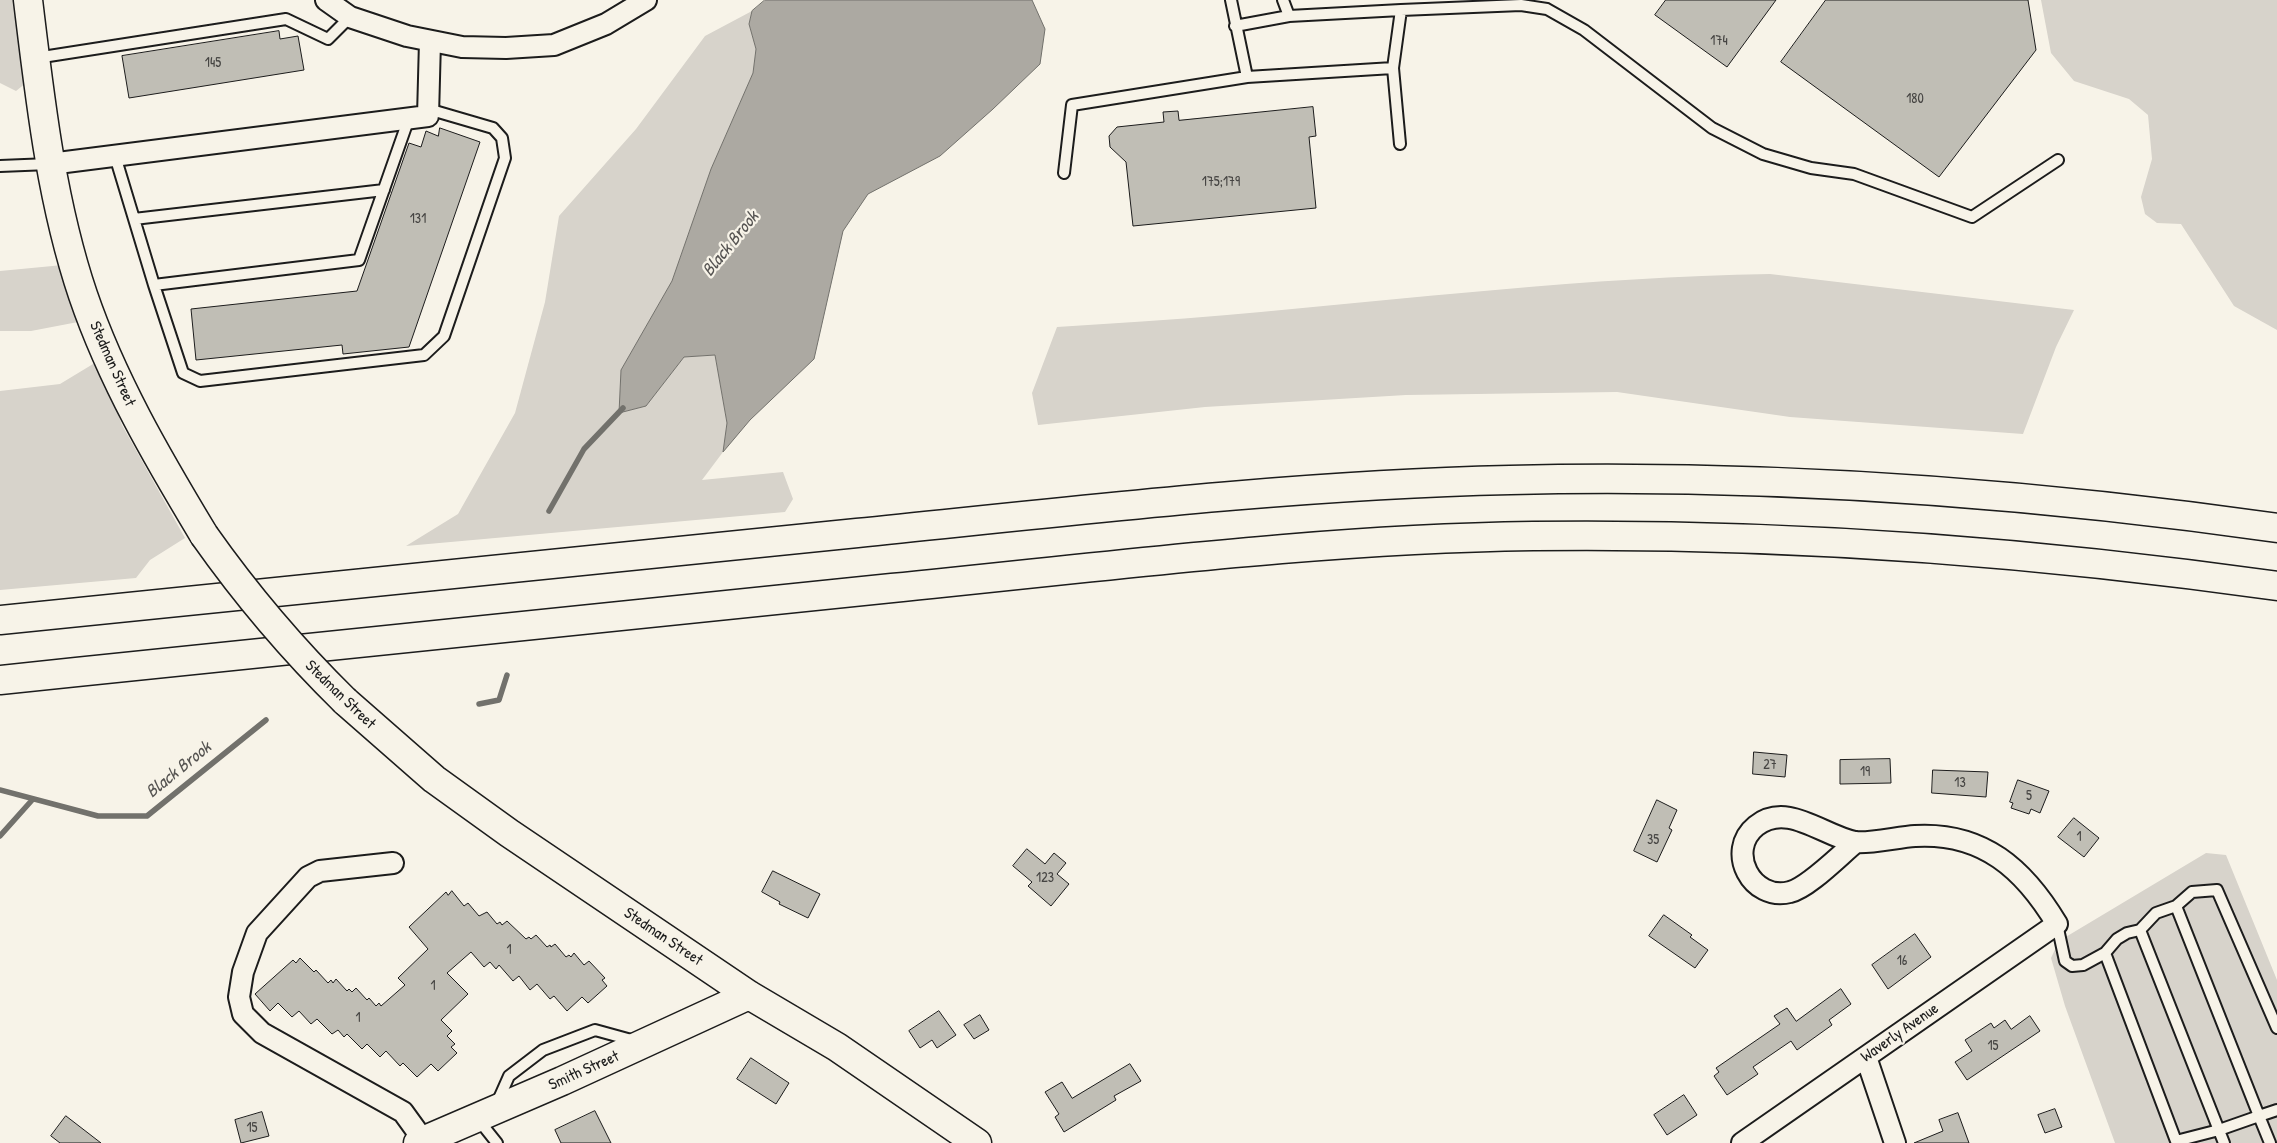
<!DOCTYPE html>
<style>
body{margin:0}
canvas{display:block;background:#f7f3e8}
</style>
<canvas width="2277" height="1143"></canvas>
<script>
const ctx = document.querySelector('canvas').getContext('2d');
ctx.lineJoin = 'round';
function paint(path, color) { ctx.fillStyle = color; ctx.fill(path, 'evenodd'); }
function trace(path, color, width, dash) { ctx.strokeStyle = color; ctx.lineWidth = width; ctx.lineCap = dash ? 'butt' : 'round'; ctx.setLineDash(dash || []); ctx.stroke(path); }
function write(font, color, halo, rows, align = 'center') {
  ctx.font = font + ' "Patrick Hand",sans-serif'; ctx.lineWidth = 4.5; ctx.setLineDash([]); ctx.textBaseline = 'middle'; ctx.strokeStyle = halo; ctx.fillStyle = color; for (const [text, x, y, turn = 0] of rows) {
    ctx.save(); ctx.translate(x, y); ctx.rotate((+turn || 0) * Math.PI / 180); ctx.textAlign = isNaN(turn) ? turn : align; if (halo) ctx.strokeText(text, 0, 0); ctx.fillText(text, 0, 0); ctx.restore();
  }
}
paint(new Path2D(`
 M0,0H15L26,83L16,91L0,83Z
 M2041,0H2277V330L2234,306L2181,224L2157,223L2145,214L2141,197L2152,159L2148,115L2129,99L2074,81L2051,53Z
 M752,11L749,24L756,49L753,73L711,169L672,281L621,370L619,413L646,406L684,357L715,355L727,423L723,452L702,480L783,472L793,499L785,512L406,546L458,514L515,413L545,302L559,216L636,129L705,36Z
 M63,265L78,322L31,331H0V271Z
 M1770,274L2074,310L2056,347L2023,434L1790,417L1617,392L1406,395L1205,407L1038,425L1032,393L1057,327C1114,323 1170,320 1227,315C1408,299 1588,277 1770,274Z
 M98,361L122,425L185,538L150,560L136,578L0,590V391L60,384Z
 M2206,853L2226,855L2277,980V1143H2115L2065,1006L2051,958L2059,941Z`), '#d7d3cb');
const water = new Path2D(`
 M765,0H1032L1045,29L1040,64L993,109L940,156L868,194L843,231L814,359L750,420L723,452L727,423L715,355L684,357L646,406L619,413L621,370L672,281L711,169L753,73L756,49L749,24L752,11Z`);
paint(water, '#aca9a2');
trace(water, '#72716c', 1);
trace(new Path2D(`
 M549,511L584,449L623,408
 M479,704L499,700L507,675
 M0,790L98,816H147L266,720
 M0,836L33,799`), '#72716c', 5.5);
const building = new Path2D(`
 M1666,0H1776L1727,67L1655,15Z
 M1826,0H2028L2036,50L1939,177L1781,62Z
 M279,31L280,39L298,36L304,70L129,98L122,56Z
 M1313,107L1316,136L1309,137L1316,208L1133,226L1126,162L1110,147L1109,136L1117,127L1164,122L1163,112L1178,111L1179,120Z
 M440,128L480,142L409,347L343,354L342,345L196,360L191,309L357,291L409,143L421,147L426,131L438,136Z
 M1754,752L1787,755L1785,777L1753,774Z
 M1890,759L1891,783L1840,784V760Z
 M1933,770L1988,772L1986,797L1932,793Z
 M2018,780L2049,791L2040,813L2031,809L2029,814L2011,808L2013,803L2010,802Z
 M1657,800L1677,810L1669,828L1672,830L1657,862L1634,851Z
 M2074,818L2099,838L2084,857L2058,837Z
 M1027,849L1045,864L1054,853L1066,863L1057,874L1069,884L1051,906L1028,886L1032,882L1013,866Z
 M773,871L820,894L808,918L779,904L780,902L762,892Z
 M452,891L464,906L468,903L479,916L487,912L497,924L500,922L502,925L507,921L526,939L529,937L531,939L536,935L547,947L550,945L551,947L555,944L566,957L569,955L571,957L574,953L584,965L589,961L605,978L602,980L607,986L588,1003L582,997L567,1011L554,996L550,999L537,984L530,990L519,976L513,981L499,965L496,969L490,962L484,967L471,952L447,973L468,994L441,1020L452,1031L447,1036L455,1044L451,1047L457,1053L438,1071L431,1064L417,1077L403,1063L400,1066L386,1051L380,1057L367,1044L362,1049L347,1034L344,1037L338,1030L332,1034L317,1019L311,1024L299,1011L292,1017L278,1003L270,1011L255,994L293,960L296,963L300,958L314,972L316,970L328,983L331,980L333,983L336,979L347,991L349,989L352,992L356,988L367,1000L369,998L376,1006L379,1003L381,1006L405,985L398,978L428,949L409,927L446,892L448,895Z
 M1664,915L1692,935L1690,937L1708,950L1695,968L1649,936Z
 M1915,934L1931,957L1888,989L1872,965Z
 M1841,989L1851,1004L1829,1020L1832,1025L1797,1050L1791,1041L1753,1067L1758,1074L1727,1095L1714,1076L1719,1072L1716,1068L1780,1024L1774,1016L1787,1008L1796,1021Z
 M939,1011L956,1035L937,1048L932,1040L920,1048L909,1031Z
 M980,1015L989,1030L974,1039L964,1025Z
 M2030,1016L2040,1031L1967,1080L1955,1062L1972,1051L1965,1040L1991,1023L1994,1028L2005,1020L2011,1029Z
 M751,1058L789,1083L776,1104L737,1079Z
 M1130,1064L1141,1081L1114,1096L1116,1100L1064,1132L1055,1117L1059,1114L1045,1092L1062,1082L1072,1098Z
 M1684,1095L1697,1115L1667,1135L1654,1115Z
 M2055,1109L2062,1127L2045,1133L2038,1115Z
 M595,1111L611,1143H561L555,1130Z
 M262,1112L269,1136L241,1143L235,1120Z
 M1958,1113L1969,1143H1914L1943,1131L1939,1120Z
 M66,1116L101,1143H60L51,1136Z`);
paint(building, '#c0beb5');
trace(building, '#1c1c1c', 1);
const lane = new Path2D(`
 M1283,0L1289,16
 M1235,26L1289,16L1401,10L1521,5L1547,9L1584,30L1712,128L1763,154L1811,168L1854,174L1972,217L2058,160
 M36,58L286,19L328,39L350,17
 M1393,68L1400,144
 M1247,77L1393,68L1401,10
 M115,156L154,285L359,260L409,118
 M0,166L49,164
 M1064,173L1072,105L1247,77L1231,0
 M134,219L384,190
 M154,285L183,373L200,381L424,355L444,336L505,158L502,138L493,128L428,109
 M2176,906L2192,892L2217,890L2277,1028
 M2057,924L2065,961L2072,966L2083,965L2105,953L2117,939L2127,933L2140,930L2156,913L2176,906L2259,1116L2277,1110
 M2140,930L2224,1143
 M2105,953L2176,1141
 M497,1103L509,1076L543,1050L595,1030L635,1041
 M477,1118L497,1143
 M2177,1143L2176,1141L2219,1130L2259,1116L2270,1143`);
const street = new Path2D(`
 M326,0L350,17L407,36L462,47L506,48L554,45L606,24L646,0
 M50,164L428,116L430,41
 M393,863L320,871L308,877L257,933L243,972L239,997L243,1014L262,1033L403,1112L424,1141
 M1866,1057L1895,1143
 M1742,1143L2057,924C2024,869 1983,832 1915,836C1899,837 1868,844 1855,842C1823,836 1787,801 1756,826C1725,851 1752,902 1790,892C1808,888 1840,855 1856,842`);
const secondary = new Path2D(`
 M28,0C40,99 51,200 83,295C112,380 157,457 204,535
 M345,701L434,779L509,833L749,995L837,1047L977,1143
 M418,1143L562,1081L749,995`);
const highway = new Path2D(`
 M0,620C286,591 571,562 857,533C1074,511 1291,485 1510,480C1767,474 2023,492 2277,528
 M0,680C297,649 594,619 892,588C1105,567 1318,539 1533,536C1782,533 2031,551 2277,586`);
trace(lane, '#1c1c1c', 14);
trace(street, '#1c1c1c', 24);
trace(secondary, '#1c1c1c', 31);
trace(highway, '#1c1c1c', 31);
trace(lane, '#f7f3e8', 10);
trace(street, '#f7f3e8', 20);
trace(secondary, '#f7f3e8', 28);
trace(highway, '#f7f3e8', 28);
const secondaryBridge = new Path2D(`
 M204,535C247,596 292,649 345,701`);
trace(secondaryBridge, '#1c1c1c', 31, []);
trace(secondaryBridge, '#f7f3e8', 28);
write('14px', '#454442', null, [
 ["174",1719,41],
 ["145",213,63],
 ["180",1915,99],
 ["175;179",1221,182],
 ["131",418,219],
 ["27",1770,765],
 ["19",1865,772],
 ["13",1960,783],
 ["5",2029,796],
 ["1",2079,837],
 ["35",1653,840],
 ["123",1045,878],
 ["1",509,950],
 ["16",1902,961],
 ["1",433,986],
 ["1",358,1018],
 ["15",1993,1046],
 ["15",252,1128]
]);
write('16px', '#1c1c1c', '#f7f3e8', [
 ["Stedman Street",112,364,66],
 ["Stedman Street",340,695,44],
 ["Stedman Street",663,937,34],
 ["Waverly Avenue",1900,1033,-35],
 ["Smith Street",584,1071,-24]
]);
write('italic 18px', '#565452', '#f7f3e8', [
 ["Black Brook",731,244,-51],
 ["Black Brook",179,770,-39]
]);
</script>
